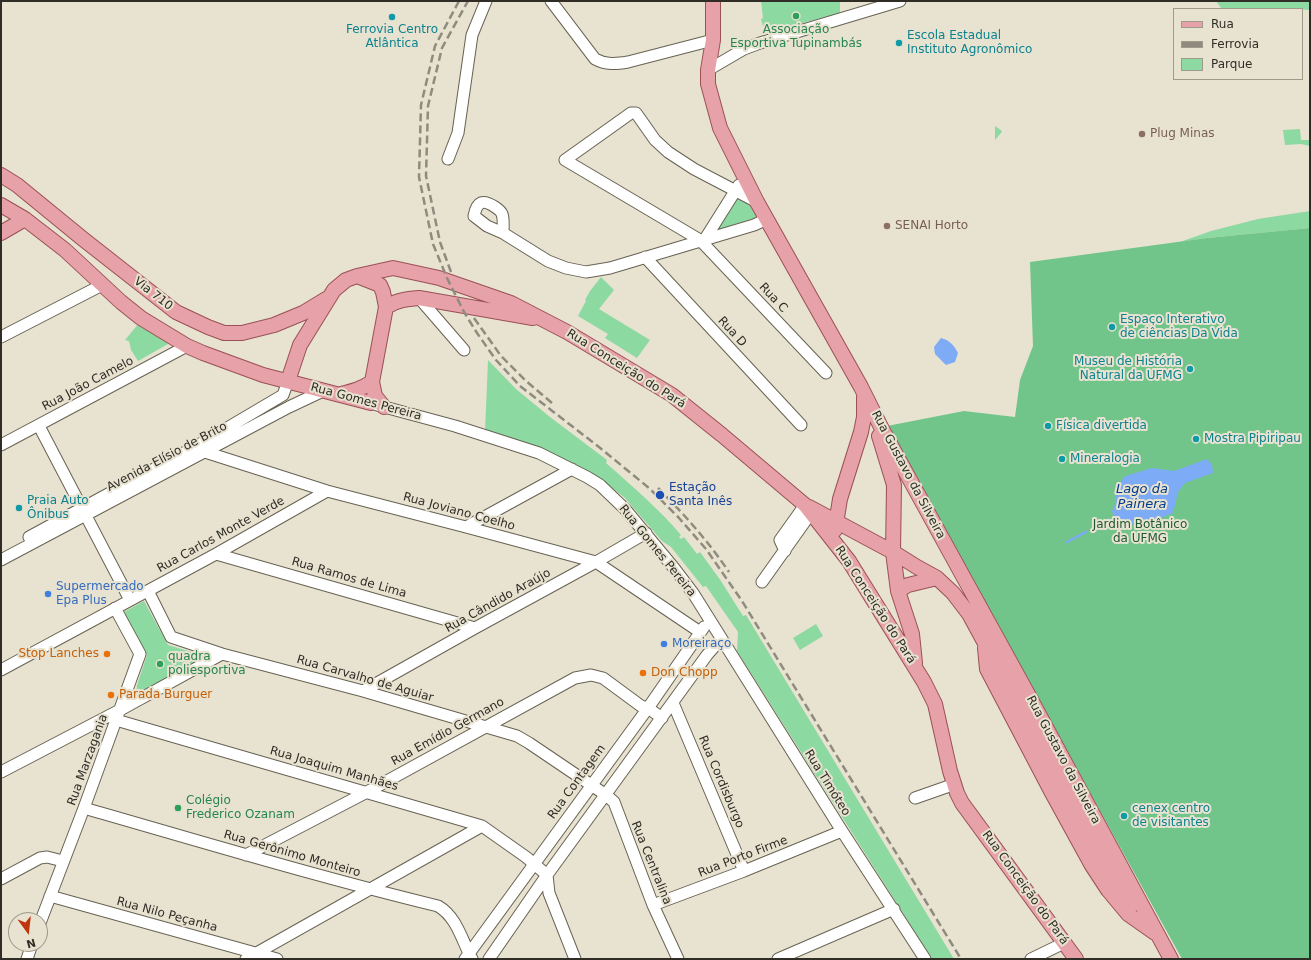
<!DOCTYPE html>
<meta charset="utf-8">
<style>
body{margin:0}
#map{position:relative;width:1311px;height:960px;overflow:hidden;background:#e8e2d0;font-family:"DejaVu Sans",sans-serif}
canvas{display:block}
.frame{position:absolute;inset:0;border:2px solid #2f2d26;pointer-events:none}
.legend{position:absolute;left:1173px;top:8px;width:130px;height:72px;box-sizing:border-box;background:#e8e2d0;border:1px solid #9e9a8c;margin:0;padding:5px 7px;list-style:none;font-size:12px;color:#2f2d26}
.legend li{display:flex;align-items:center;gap:8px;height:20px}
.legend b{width:20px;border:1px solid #9e9a8c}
.north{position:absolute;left:8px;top:912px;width:40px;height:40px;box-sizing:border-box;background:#e8e2d0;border:1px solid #9e9a8c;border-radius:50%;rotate:165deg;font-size:11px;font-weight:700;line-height:16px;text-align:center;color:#2f2d26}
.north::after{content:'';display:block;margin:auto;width:14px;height:18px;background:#bf350e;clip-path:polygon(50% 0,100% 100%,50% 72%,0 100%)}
</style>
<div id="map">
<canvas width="1311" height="960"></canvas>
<div class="frame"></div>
<ul class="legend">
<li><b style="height:5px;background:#e6a1a9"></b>Rua</li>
<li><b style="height:5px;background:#8f8b7e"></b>Ferrovia</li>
<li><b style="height:11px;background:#8dd9a2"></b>Parque</li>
</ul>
<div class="north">N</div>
</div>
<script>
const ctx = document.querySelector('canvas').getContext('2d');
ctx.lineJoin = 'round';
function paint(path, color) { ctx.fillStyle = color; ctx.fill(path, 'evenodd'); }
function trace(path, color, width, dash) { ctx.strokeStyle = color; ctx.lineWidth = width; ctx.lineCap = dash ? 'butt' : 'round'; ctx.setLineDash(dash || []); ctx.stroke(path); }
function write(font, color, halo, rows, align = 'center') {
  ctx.font = font + ' "DejaVu Sans",sans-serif'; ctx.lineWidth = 4; ctx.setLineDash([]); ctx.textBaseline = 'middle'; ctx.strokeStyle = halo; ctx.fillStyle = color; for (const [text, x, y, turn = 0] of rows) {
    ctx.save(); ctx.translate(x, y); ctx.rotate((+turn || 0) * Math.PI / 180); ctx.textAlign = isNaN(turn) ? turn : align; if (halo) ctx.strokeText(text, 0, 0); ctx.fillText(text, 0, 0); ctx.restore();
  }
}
paint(new Path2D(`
 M761,1H840V13L765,33L761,19L763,18Z
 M1216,1H1310V10L1280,8H1221Z
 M995,126L1002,131L1001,133L995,140Z
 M1300,129L1301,140H1310V146L1301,144L1285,145L1283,130Z
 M737,198L754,207L759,216L756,218L732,225L720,232L712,234Z
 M1310,211V228L1207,238L1180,242L1211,231L1258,219Z
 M601,277L614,290L599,309L650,340L637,358L605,338L608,334L578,316L586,301L585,300L590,291Z
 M140,322L165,339L168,344L138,361L131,350L129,341L125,340Z
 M488,360L516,389L550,417L607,460L606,463C632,486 658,508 681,535L679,537L681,539L684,537L697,554L700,552L721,581L743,616L746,615L954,959H932L737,651L738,632L706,586L703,587L671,547L662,541L624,497L594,475L485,432Z
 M144,601L168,645L205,656L164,679V680H162L136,694L137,685L147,655L124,612Z
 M816,624L823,636L800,650L793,638Z`), '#8dd9a2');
paint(new Path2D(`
 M1310,228V959H1182L887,426L964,411L1015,417L1020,380L1033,346L1030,262L1207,238Z`), '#71c58a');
paint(new Path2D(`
 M941,338C949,340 954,345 958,353L955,362L946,365L935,354L934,347Z
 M1207,459L1212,465L1213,473L1185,483L1178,492L1173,513L1144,525L1116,524L1112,511L1115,505L1116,488L1125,476L1152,468L1174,471Z`), '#7dabf6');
trace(new Path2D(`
 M1110,521L1114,518
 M1067,542L1086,532`), '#7dabf6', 2.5);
const minor = new Path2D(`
 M551,1L595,59C606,65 616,64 628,62L713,40
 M708,70L744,49L760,43L900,1
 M448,159L458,133L472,35L486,1
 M757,202L694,169L668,152L655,140L636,113H631L565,160L700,240L826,373
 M503,233C503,227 504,219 502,214C501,211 498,209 495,207C483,199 477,201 474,216L487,226L503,233L548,261L566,268L586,272L610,268L754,225L767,219
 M705,239L739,185
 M645,257L801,425
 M419,298L464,350
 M1,337L102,285
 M377,405L455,426L539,453L587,477L600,485L625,509L674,568L693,593L842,831L925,959
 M39,426L130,600
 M200,444L205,452L327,491L466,527L596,562L700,632
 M1,445L187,346
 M466,527L572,469
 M29,537L200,444L283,395L288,381
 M785,551L780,540L805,505
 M216,554L475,628
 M1,560L289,407L325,390
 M762,582L811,513
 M148,591L171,637L222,654L363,691L517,736L529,743L606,795L614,802L653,905L678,959
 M1,670L216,554L327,491
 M363,691L475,628L596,562L646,533
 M673,703L744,871
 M116,720L482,826L526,857L547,875L549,893L575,959
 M1,772L120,710L222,654
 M915,798L955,784
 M84,808C202,842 319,877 438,906C457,917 462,941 472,959
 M246,855L367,792L575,678L591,675L603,678L641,706L648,708L662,718
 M1,879L40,858L47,857L63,861
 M50,896L277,959
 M653,905L744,871L842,831
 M40,923L84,808L140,654L115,608
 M27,959L32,944
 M246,959L482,826
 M465,959L648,708L704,627
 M489,959L547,875L707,655L721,639
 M778,959L894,909
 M1031,959L1064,943`);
const major = new Path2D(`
 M713,1V40L708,70V84L720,128L757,202L861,387L882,429L1035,707L1171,959
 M1,175L17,185L83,239L176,312L208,327L224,333H242L274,325L303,313L326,299
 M1,205L25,219L65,250L121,302L141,318L187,346L203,353L263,375L371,403
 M1,233L25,219
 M386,307C397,300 407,299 419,298L533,318
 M288,381L300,345L334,290L346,280L357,276L393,268L439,278L511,303L567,332L672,395L722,435L805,505L849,561L924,682L935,704L950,771L957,793L962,803L1076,959
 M372,382L375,396L384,407
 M341,394C353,391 361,389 372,382L386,307L383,292L380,285L357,276
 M879,436L894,485L893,552L898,591L912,634L915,663
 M809,507L893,552L917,567L937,578L953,593L969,614L1107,868L1134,904
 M835,530L840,499L861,432L864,417V397
 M898,591L908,585L937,578
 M985,648L987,669L1051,791L1091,864L1108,890L1128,914L1155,933`);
trace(minor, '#676252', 13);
trace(major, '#9b5056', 16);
trace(minor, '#fff', 11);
trace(major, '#e6a1a9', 14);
trace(new Path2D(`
 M459,1L435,46L421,105L419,177L433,244L447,278L464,312L477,333L496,360L520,386L599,447L649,488L679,518L706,549L742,601L961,959
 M451,272L440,242L426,176L428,106L442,48L468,1
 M474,318L501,356L526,381L552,403
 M658,488C684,514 708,541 729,572`), '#8f8b7e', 2.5, [8, 4]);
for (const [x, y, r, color] of [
 [796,16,4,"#2e9e5b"],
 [392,17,4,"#0f9aa8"],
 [899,43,4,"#0f9aa8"],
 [1142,134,4,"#8d6e63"],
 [887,226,4,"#8d6e63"],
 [1112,327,4,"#0f9aa8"],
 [1190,369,4,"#0f9aa8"],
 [1048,426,4,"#0f9aa8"],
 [1196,439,4,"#0f9aa8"],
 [1062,459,4,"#0f9aa8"],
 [660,495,5,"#1a4fb4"],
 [19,508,4,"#0f9aa8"],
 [48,594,4,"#3f7fe0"],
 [664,644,4,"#3f7fe0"],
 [107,654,4,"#e8710a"],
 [160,664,4,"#2e9e5b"],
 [643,673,4,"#e8710a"],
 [111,695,4,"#e8710a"],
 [178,808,4,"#2e9e5b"],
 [1124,816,4,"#0f9aa8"]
]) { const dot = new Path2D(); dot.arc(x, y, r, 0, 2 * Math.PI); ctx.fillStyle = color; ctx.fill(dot); trace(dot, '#e8e2d0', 1.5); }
write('12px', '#0d838f', '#e8e2d0', [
 ["Ferrovia Centro",392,30,"center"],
 ["Atlântica",392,44,"center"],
 ["Escola Estadual",907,36],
 ["Instituto Agronômico",907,50],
 ["Espaço Interativo",1120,320],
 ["de ciências Da Vida",1120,334],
 ["Museu de História",1182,362,"right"],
 ["Natural da UFMG",1182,376,"right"],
 ["Física divertida",1056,426],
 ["Mostra Pipiripau",1204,439],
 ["Mineralogia",1070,459],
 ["Praia Auto",27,501],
 ["Ônibus",27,515],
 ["cenex centro",1132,809],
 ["de visitantes",1132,823]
], 'left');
write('12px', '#27864d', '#e8e2d0', [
 ["Associação",796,30,"center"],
 ["Esportiva Tupinambás",796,44,"center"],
 ["quadra",168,657],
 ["poliesportiva",168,671],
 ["Colégio",186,801],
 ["Frederico Ozanam",186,815]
], 'left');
write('12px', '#785e54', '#e8e2d0', [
 ["Plug Minas",1150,134],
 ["SENAI Horto",895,226]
], 'left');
write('12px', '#2f2d26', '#e8e2d0', [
 ["Via 710",153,294,38],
 ["Rua C",773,298,47],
 ["Rua D",732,332,47],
 ["Rua Conceição do Pará",626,369,32],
 ["Rua João Camelo",88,384,-28],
 ["Rua Gomes Pereira",366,402,15],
 ["Avenida Elísio de Brito",167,457,-28],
 ["Rua Gustavo da Silveira",908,475,62],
 ["Rua Joviano Coelho",459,512,15],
 ["Rua Carlos Monte Verde",221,535,-29],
 ["Rua Gomes Pereira",657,551,51],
 ["Rua Ramos de Lima",349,578,16],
 ["Rua Cândido Araújo",498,601,-29],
 ["Rua Conceição do Pará",875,605,57],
 ["Rua Carvalho de Aguiar",365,679,16],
 ["Rua Emídio Germano",448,732,-29],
 ["Rua Marzagania",88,760,-70],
 ["Rua Gustavo da Silveira",1063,760,62],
 ["Rua Joaquim Manhães",334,769,16],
 ["Rua Contagem",577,782,-54],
 ["Rua Cordisburgo",721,782,67],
 ["Rua Timóteo",827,783,58],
 ["Rua Gerônimo Monteiro",292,854,16],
 ["Rua Porto Firme",743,857,-21],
 ["Rua Centralina",651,863,68],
 ["Rua Conceição do Pará",1025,888,54],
 ["Rua Nilo Peçanha",167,915,15]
]);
write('12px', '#164399', '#e8e2d0', [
 ["Estação",669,488],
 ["Santa Inês",669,502]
], 'left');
write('12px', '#1e5a33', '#e8e2d0', [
 ["Jardim Botânico",1140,525],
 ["da UFMG",1140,539]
]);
write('12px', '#366cbe', '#e8e2d0', [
 ["Supermercado",56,587],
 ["Epa Plus",56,601],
 ["Moreiraço",672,644]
], 'left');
write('12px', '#c56008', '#e8e2d0', [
 ["Stop Lanches",99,654,"right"],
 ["Don Chopp",651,673],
 ["Parada Burguer",119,695]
], 'left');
write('italic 13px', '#013a8e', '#e8e2d0', [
 ["Lago da",1142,490],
 ["Painera",1142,505]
]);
</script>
